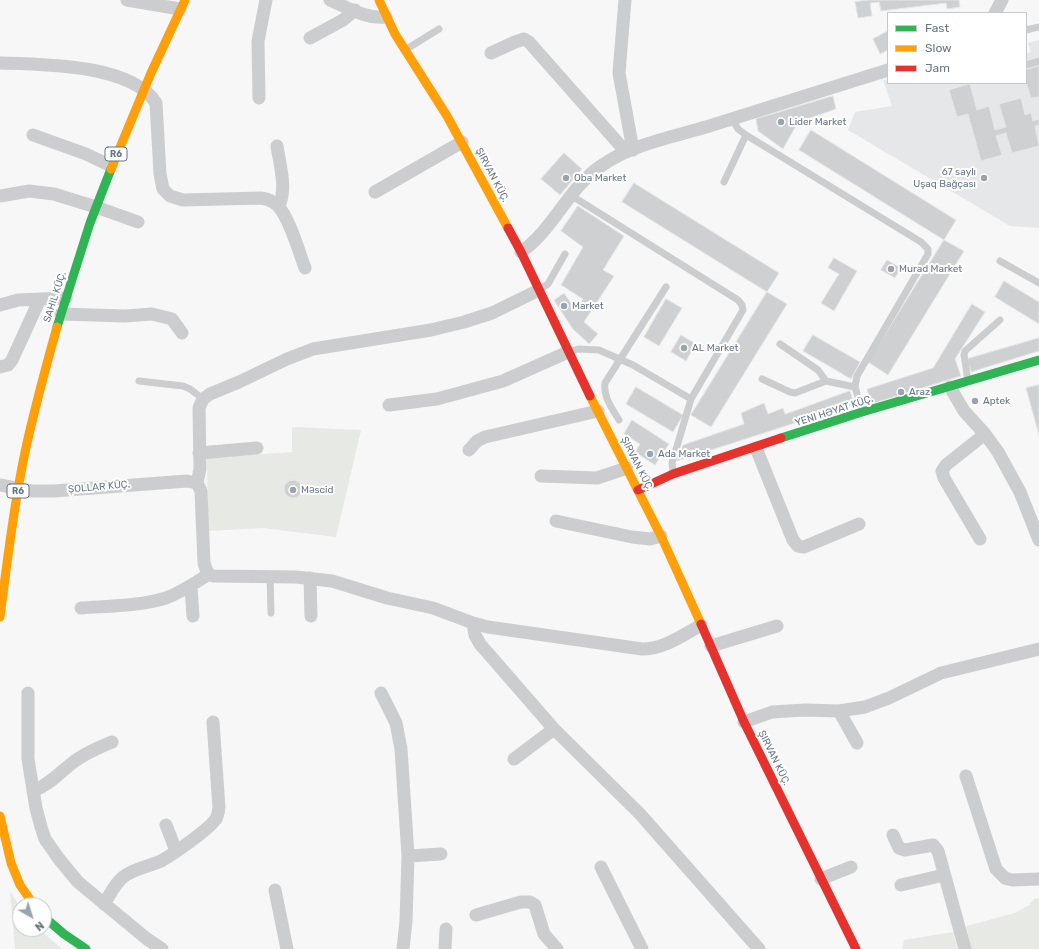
<!DOCTYPE html>
<meta charset="utf-8">
<style>
body{margin:0}
#map{position:relative;width:1039px;height:949px;overflow:hidden;background:#f7f7f7;font-family:Rubik,sans-serif}
canvas{display:block}
.legend{position:absolute;left:887px;top:12px;width:140px;height:72px;box-sizing:border-box;background:#fff;border:1px solid #c3c9cf;margin:0;padding:5px 7px;list-style:none;font-size:12px;color:#687787}
.legend li{display:flex;align-items:center;gap:8px;height:20px}
.legend b{width:20px;border:1px solid #c3c9cf}
.north{position:absolute;left:12px;top:897px;width:40px;height:40px;box-sizing:border-box;background:#fff;border:1px solid #c3c9cf;border-radius:50%;rotate:141deg;font-size:11px;font-weight:700;line-height:16px;text-align:center;color:#687787}
.north::after{content:'';display:block;margin:auto;width:14px;height:18px;background:#9aa4ae;clip-path:polygon(50% 0,100% 100%,50% 72%,0 100%)}
</style>
<div id="map">
<canvas width="1039" height="949"></canvas>
<ul class="legend">
<li><b style="height:5px;background:#30b455"></b>Fast</li>
<li><b style="height:5px;background:#ff9f0a"></b>Slow</li>
<li><b style="height:5px;background:#e5322d"></b>Jam</li>
</ul>
<div class="north">N</div>
</div>
<script>
const ctx = document.querySelector('canvas').getContext('2d');
ctx.lineJoin = 'round';
function paint(path, color) { ctx.fillStyle = color; ctx.fill(path, 'evenodd'); }
function trace(path, color, width, dash) { ctx.strokeStyle = color; ctx.lineWidth = width; ctx.lineCap = dash ? 'butt' : 'round'; ctx.setLineDash(dash || []); ctx.stroke(path); }
function write(font, color, halo, rows, align = 'center') {
  ctx.font = font + ' Rubik,sans-serif'; ctx.lineWidth = 4; ctx.setLineDash([]); ctx.textBaseline = 'middle'; ctx.strokeStyle = halo; ctx.fillStyle = color; for (const [text, x, y, turn = 0] of rows) {
    ctx.save(); ctx.translate(x, y); ctx.rotate((+turn || 0) * Math.PI / 180); ctx.textAlign = isNaN(turn) ? turn : align; if (halo) ctx.strokeText(text, 0, 0); ctx.fillText(text, 0, 0); ctx.restore();
  }
}
paint(new Path2D(`
 M1039,40V228L1010,226L848,130L855,112L892,106L883,80L888,79V83H1026V53L1031,52L1028,43Z`), '#e6e7e8');
paint(new Path2D(`
 M292,427L361,430L336,537L263,528L208,531L207,458L292,452Z
 M10,891L20,907V929H39L62,949H15Z
 M1039,898V949H971L966,926L1015,913L1029,905L1034,899Z
 M953,932L957,949H902L904,940Z`), '#e6e9e4');
const building = new Path2D(`
 M868,0H959L960,7L947,9L946,3L881,11L879,2L870,3L872,16L858,18L855,2Z
 M888,31V50L880,54L873,39Z
 M1039,66V97L1031,98L1026,82V70Z
 M970,84L977,110L989,106L995,130L1006,127L999,104L1021,98L1025,115L1031,113L1033,121L1039,119V125L1035,126L1039,146L1012,153L1006,133L996,136L1002,155L981,161L968,114L957,117L949,90Z
 M833,96L836,109L798,122L783,149L758,131L756,119Z
 M811,130L956,220L944,240L799,150Z
 M564,153L582,169L560,195L541,179Z
 M634,183L779,273L767,292L622,202Z
 M578,206L624,236L603,270L614,276L584,322L598,334L589,344L572,328L554,300L564,293L576,310L583,299L561,285L583,247L561,231Z
 M944,240L964,251L888,375L868,362Z
 M834,258L857,271L834,311L821,303L839,274L828,268Z
 M887,260L901,268L895,278L881,270Z
 M1004,281L1039,302V324L995,297Z
 M767,292L787,304L711,427L691,415Z
 M666,299L682,308L659,346L644,337Z
 M972,304L985,312L955,359L961,376L871,404L867,389L933,368Z
 M681,335L696,344L686,361L671,352Z
 M813,335L860,362L851,379L803,351Z
 M1039,338V351L971,372L967,359Z
 M1039,385V435L1026,388Z
 M636,387L683,415L673,432L626,404Z
 M850,391L854,404L677,461L683,445L744,424L741,413L764,403L768,414L783,408L785,414Z
 M632,420L669,444L655,465L635,452L640,444L624,434Z
 M284 489a9 9 0 1 1 18 0a9 9 0 1 1-18 0Z`);
paint(building, '#ced0d1');
trace(building, '#e6e6e6', 1);
trace(new Path2D(`
 M1026,30L1039,27
 M405,50L439,29
 M1026,65L1039,61
 M732,118L738,129L746,135L921,242L928,249V254L857,376L855,387L862,412
 M724,182L746,135
 M572,196L738,300L742,305L743,310L691,399L672,463L673,472
 M1000,261L1039,283
 M540,289L548,284L565,254
 M780,344L818,370L826,381L855,387
 M569,352L578,349L599,350L633,365L691,399
 M762,379L790,392L795,393L826,381
 M139,381L183,386L190,389L203,399
 M968,381L964,355L965,351L1000,320
 M619,420C612,408 603,397 605,383L666,287
 M270,576L271,613`), '#cccdce', 7);
trace(new Path2D(`
 M127,0L180,9
 M330,0C348,8 366,19 386,17
 M625,0L619,73L633,150
 M995,13L1002,0
 M310,38L343,20L355,10
 M491,53L515,42L524,39L529,42L626,152
 M0,63C41,64 132,64 156,103L160,174L163,189L170,196L183,200L261,198C267,199 273,201 277,205C289,216 299,252 305,268
 M259,98L258,41L266,0
 M33,135L86,154L111,166
 M277,146C280,166 287,188 279,206
 M375,192L462,142
 M0,196L29,191L54,194L96,207L138,222
 M521,252C554,229 568,188 601,166C630,145 672,137 706,127C766,108 827,89 888,70
 M539,290L492,313L464,322L431,330L313,349L287,359L239,382L210,394L203,399L199,408L200,469L197,483L201,491L204,563L206,569L209,574L213,576L296,577L332,581L387,598L433,608L473,623L488,627L642,649C664,649 683,635 701,625
 M0,305L18,300L66,298
 M61,314L125,316L152,314L172,319L182,333
 M0,367L8,365L12,360L40,299
 M950,387L964,411L985,434L998,452L1020,492L1039,540
 M389,405L437,399L503,381L568,352
 M756,448L793,540L798,546L804,547L859,524
 M469,450L477,441L485,437L598,411
 M199,453L257,448
 M541,476L597,478L627,468
 M0,485L31,491H54L187,481L197,483
 M556,521L632,537L650,539L661,536
 M980,539L944,478L942,471L946,465L985,434
 M310,578L311,616
 M191,587L193,616
 M81,608C108,606 141,606 166,598C182,592 195,583 209,574
 M473,623L475,635L480,644L554,729L640,814L759,949
 M711,646L777,626
 M28,693V759L36,808L41,827L45,839L59,859L78,882L147,939L162,949
 M381,693L396,723L401,749L408,856L406,921L403,949
 M839,711L857,743
 M744,722L772,712L805,710L839,711L865,707L889,698L941,673L1039,649
 M514,759L554,729
 M966,776L996,869L1005,878L1012,880L1039,879
 M33,791C49,785 58,774 71,764C83,754 98,748 112,742
 M166,825L176,851
 M893,835L899,848L905,850L933,845L938,851L965,949
 M408,856L441,854
 M601,867L642,949
 M821,879L851,867
 M901,885L944,875
 M275,890L287,949
 M104,904C110,895 116,881 126,875C137,868 150,866 161,861C172,855 208,830 215,820C218,817 218,812 219,808L213,722
 M476,915L521,902H530L535,905L544,934L557,949
 M445,949L446,929`), '#cccdce', 13);
trace(new Path2D(`
 M57,327L90,223L111,169
 M781,438L862,412L1039,360
 M44,917L64,934L86,949`), '#30b455', 9);
trace(new Path2D(`
 M379,0L395,34L447,116L508,228
 M111,169L151,73L185,0
 M590,396L661,536L701,624
 M0,617C7,563 13,510 24,457C33,413 45,370 57,327
 M0,816L11,863L20,885L34,905`), '#ff9f0a', 9);
trace(new Path2D(`
 M508,228L521,252L590,396
 M638,490L673,474L781,438
 M701,624L744,722L856,949`), '#e5322d', 9);
for (const [x, y, r, color] of [
 [781,122,4,"#9aa4ae"],
 [566,178,4,"#9aa4ae"],
 [984,178,4,"#9aa4ae"],
 [891,269,4,"#9aa4ae"],
 [564,306,4,"#9aa4ae"],
 [684,348,4,"#9aa4ae"],
 [901,392,4,"#9aa4ae"],
 [975,401,4,"#9aa4ae"],
 [650,454,4,"#9aa4ae"],
 [293,490,4,"#9aa4ae"]
]) { const dot = new Path2D(); dot.arc(x, y, r, 0, 2 * Math.PI); ctx.fillStyle = color; ctx.fill(dot); trace(dot, '#fff', 1.5); }
for (const [x, y, w] of [
 [116,154,22],
 [18,491,22]
]) { const box = new Path2D(); box.roundRect(x - w / 2, y - 7, w, 14, 3); ctx.fillStyle = '#fff'; ctx.fill(box); trace(box, '#687787', 1); }
write('bold 9px', '#687787', null, [
 ["R6",116,154],
 ["R6",18,491]
]);
write('10px', '#687787', '#fff', [
 ["Lider Market",789,122],
 ["67 saylı",976,172,"right"],
 ["Uşaq Bağçası",976,184,"right"],
 ["Oba Market",574,178],
 ["Murad Market",899,269],
 ["Market",572,306],
 ["AL Market",692,348],
 ["Araz",909,392],
 ["Aptek",983,401],
 ["Ada Market",658,454],
 ["Məscid",301,490]
], 'left');
write('10px', '#687787', '#fff', [
 ["ŞIRVAN KÜÇ.",492,175,62],
 ["SAHIL KÜÇ.",55,297,-72],
 ["YENI HƏYAT KÜÇ.",834,411,-18],
 ["ŞIRVAN KÜÇ.",637,464,63],
 ["ŞOLLAR KÜÇ.",99,487,-5],
 ["ŞIRVAN KÜÇ.",774,758,64]
]);
</script>
